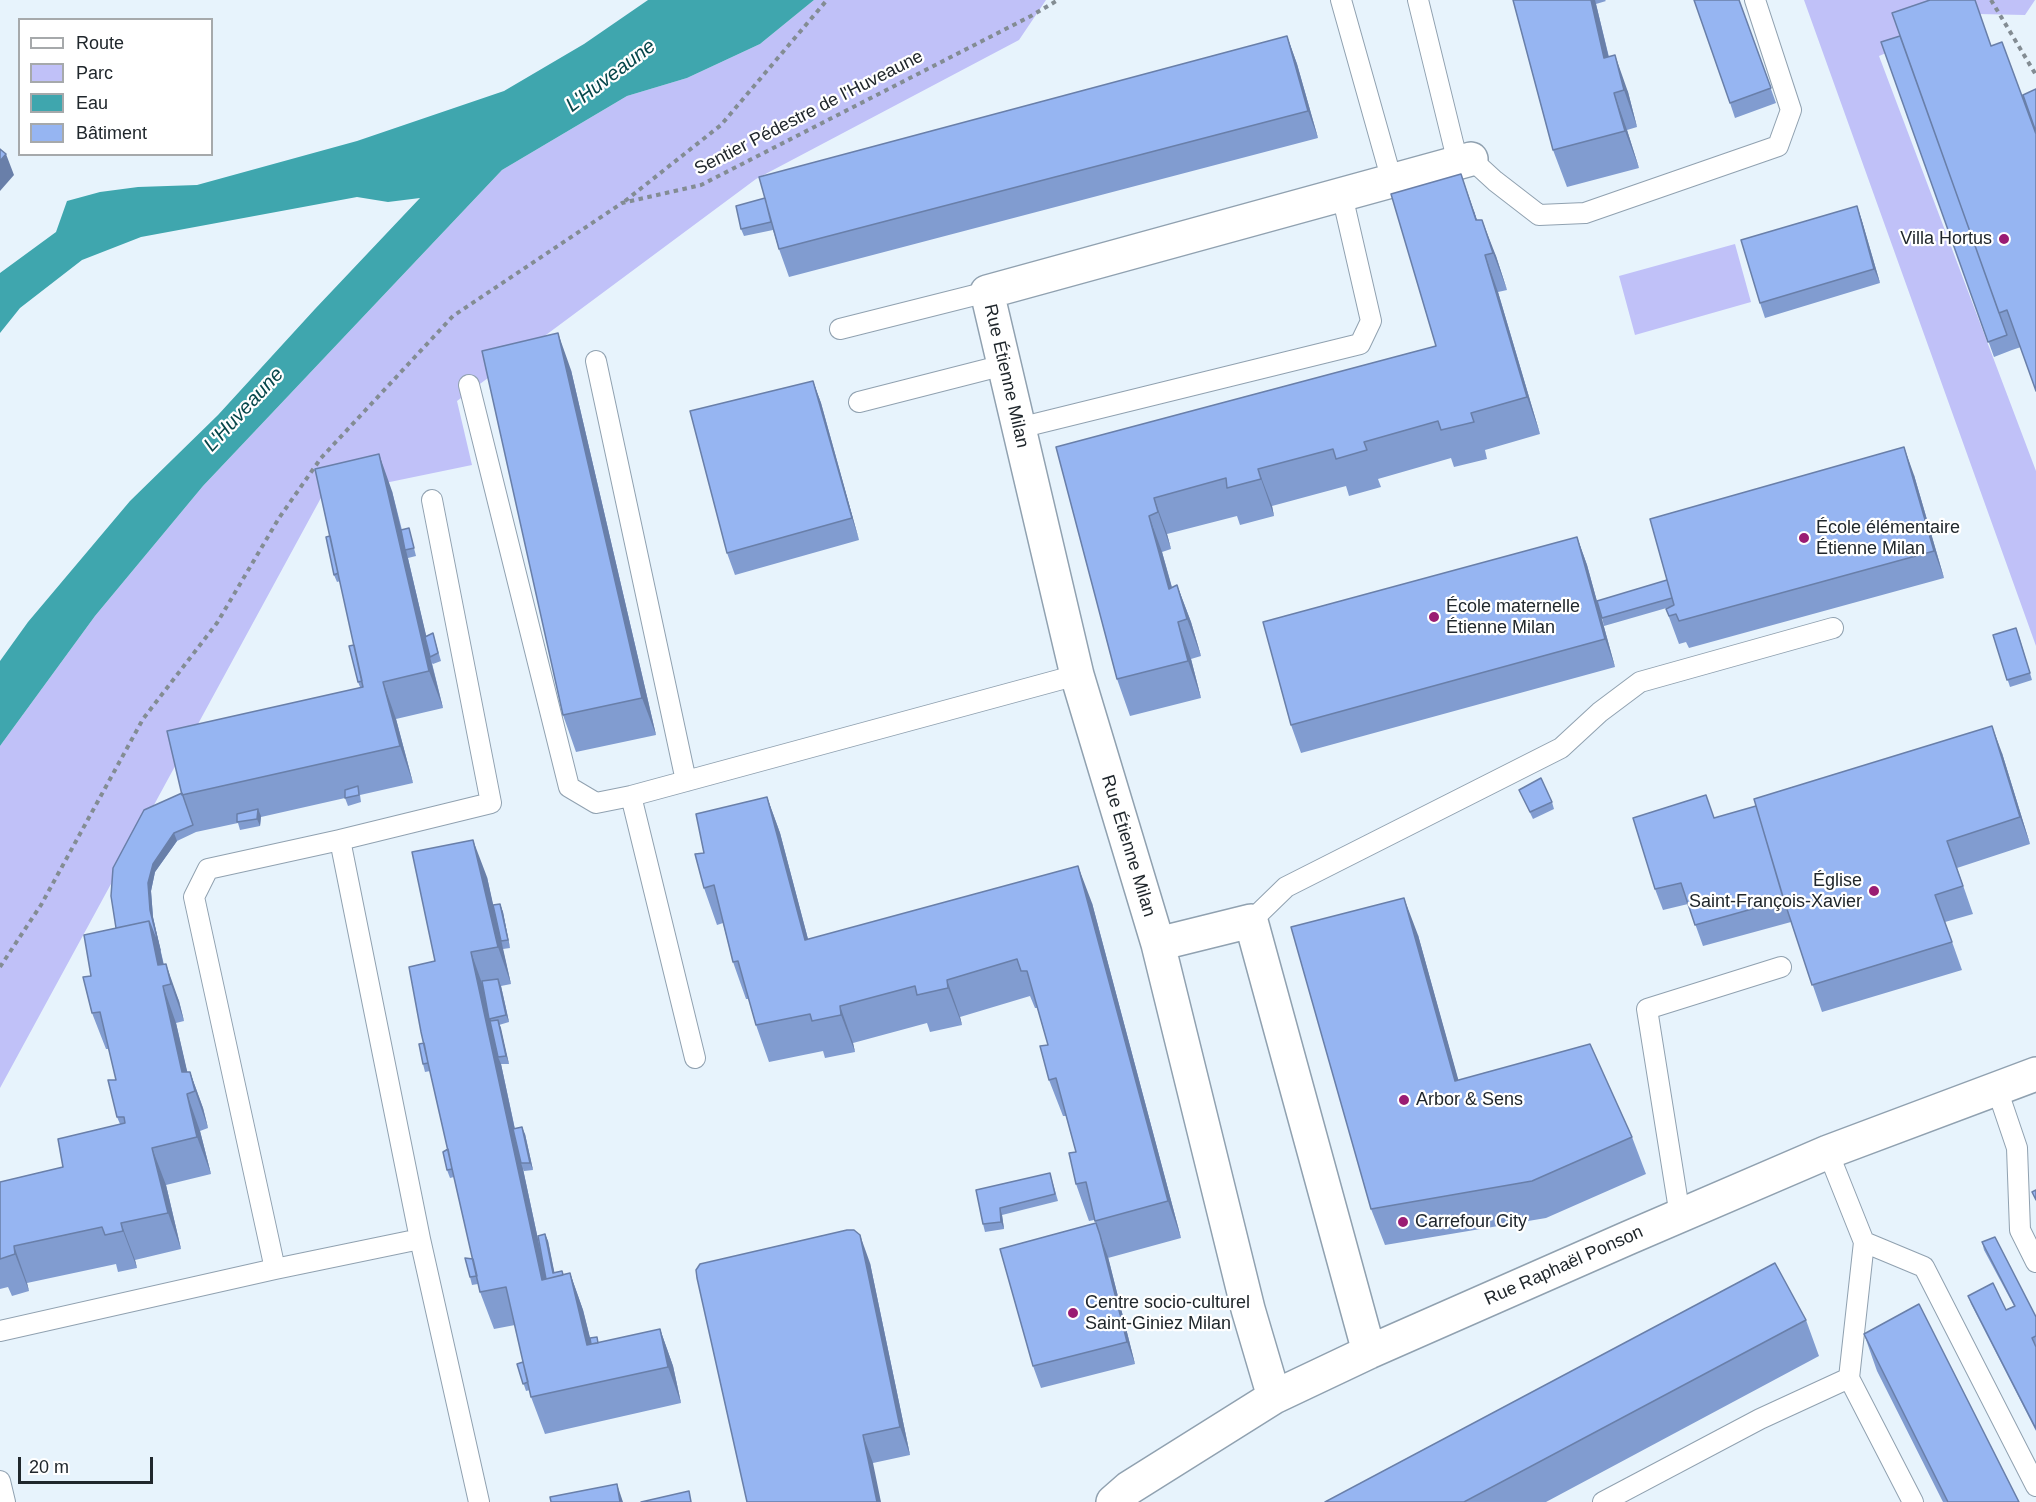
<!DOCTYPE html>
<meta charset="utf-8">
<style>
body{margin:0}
#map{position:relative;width:2036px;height:1502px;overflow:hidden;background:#e7f3fc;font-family:Helvetica,sans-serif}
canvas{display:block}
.legend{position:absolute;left:18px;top:18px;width:195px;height:138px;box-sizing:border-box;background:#fff;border:2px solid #a6a9ab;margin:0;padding:8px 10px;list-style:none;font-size:18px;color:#20272c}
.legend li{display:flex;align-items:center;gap:12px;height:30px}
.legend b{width:30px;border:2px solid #a6a9ab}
.scale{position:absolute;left:18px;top:1457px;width:135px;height:27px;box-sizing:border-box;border:3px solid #20272c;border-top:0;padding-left:8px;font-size:18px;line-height:21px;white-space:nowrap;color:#20272c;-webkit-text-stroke:4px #fff;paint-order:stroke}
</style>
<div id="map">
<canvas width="2036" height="1502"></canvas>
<ul class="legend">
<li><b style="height:8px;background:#fff"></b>Route</li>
<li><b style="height:16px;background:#c0c1f8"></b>Parc</li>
<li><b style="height:16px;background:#3fa6ae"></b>Eau</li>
<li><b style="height:16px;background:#96b5f2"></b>Bâtiment</li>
</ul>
<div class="scale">20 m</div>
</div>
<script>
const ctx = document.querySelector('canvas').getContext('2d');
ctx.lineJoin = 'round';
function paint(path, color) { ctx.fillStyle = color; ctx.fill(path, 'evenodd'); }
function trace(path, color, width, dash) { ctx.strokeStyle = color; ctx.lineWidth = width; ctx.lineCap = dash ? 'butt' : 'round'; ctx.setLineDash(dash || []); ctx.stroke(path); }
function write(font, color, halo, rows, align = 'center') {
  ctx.font = font + ' Helvetica,sans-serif'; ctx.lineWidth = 4.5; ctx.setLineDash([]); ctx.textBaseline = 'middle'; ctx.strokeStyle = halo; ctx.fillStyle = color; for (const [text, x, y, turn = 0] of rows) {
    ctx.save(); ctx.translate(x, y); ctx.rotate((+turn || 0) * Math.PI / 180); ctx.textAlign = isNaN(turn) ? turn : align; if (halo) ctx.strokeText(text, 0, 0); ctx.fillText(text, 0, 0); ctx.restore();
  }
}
paint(new Path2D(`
 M814,0H1046L1019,40L756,179L457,401L472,465L322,496L0,1088V746L95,616L203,486L502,170L627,96L687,78L760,44Z
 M1804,0H2035L2025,15L1978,14L1879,56L2036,471V646Z
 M1735,244L1751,302L1635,335L1619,276Z`), '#c0c1f8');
paint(new Path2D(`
 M648,0H814L760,44L687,78L627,96L502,170L203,486L95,616L0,746V661L28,622L130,501L218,415L315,309L420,198L388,202L357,197L141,237L82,260L20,308L0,333V273L56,232L67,201L100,192L138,187L197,185L357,141L504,91L584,44Z`), '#3fa6ae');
const service = new Path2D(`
 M1341,0L1392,181
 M1418,0L1458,163
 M1471,159L1495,181L1539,215L1585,213L1778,146L1791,110L1755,0
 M840,329L987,292
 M596,361L686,781
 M469,385L569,787L596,803L631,796L1077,675
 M859,402L1004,365
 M1019,428L1360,344L1371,321L1342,195
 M631,796L695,1058
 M340,840L491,803L432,500
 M1251,921L1286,887L1561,748L1600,712L1640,682L1833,628
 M1997,1089L2017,1148L2020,1230L2036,1262
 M1828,1152L1864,1242L1849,1378L1913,1502
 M1680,1216L1647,1009L1781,967
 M1864,1242L1924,1267L2036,1486
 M275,1269L194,897L208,869L340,840L420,1239
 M0,1331L275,1269L420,1239L479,1502
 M0,1481L5,1502
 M1603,1502L1760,1419L1849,1378`);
const minor = new Path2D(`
 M1158,944L1251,921L1369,1352
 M1274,1397L1248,1309L1158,944L1077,675L987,292L1471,159
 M1113,1502L1129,1488L1274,1397L1369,1352L1628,1238L1828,1152L2036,1074`);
trace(service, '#90a1b0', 22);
trace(minor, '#90a1b0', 36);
trace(new Path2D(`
 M1991,0L2036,75
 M625,201L721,125L827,0
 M0,967L41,905L143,719L217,623L279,518L321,458L453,316L622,203L701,185L1031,16L1058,0`), '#838c93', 4, [4.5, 4.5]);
trace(service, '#fff', 20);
trace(minor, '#fff', 33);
paint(new Path2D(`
 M1513,0H1605L1606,1L1596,4L1609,57L1628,92L1637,127L1627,130L1639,168L1567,187L1553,150Z
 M1739,0L1776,103L1735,118L1730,103Z
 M1930,0L2021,347L2012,350L2011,346L2012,350L1994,357L1881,42L1900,36Z
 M1287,36L1297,64L1318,138L789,277L779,249L773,230L744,236L741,229L765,198Z
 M1857,206L1862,221L1880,283L1765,318L1760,303Z
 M1474,211L1477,220L1496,256L1507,290L1498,292L1540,434L1485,450L1487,459L1454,467L1451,458L1378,479L1381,487L1349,496L1346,486L1272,506L1274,516L1240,525L1237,516L1167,534L1171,549L1162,552L1172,587L1177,585L1191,622L1201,656L1191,659L1201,698L1130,716L1117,679L1056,447L1436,346Z
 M571,370L656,735L576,752L563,715Z
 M813,381L821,403L859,540L735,575L727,553Z
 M1914,475L1944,578L1689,648L1686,642L1679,644L1666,609L1670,607L1604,626L1602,618L1667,580Z
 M392,491L402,530L409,528L416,556L408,558L426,636L433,633L441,661L433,664L432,663L443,708L396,719L413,783L360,795L361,802L348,806L345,798L261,817L260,826L240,830L238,823L196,832L177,841L155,872L151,891L153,917L164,965L179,1001L184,1021L176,1023L187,1072H190L203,1108L208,1128L200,1131L211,1174L166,1185L181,1249L135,1260L137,1268L118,1272L116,1264L27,1283L29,1291L12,1296L8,1287L0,1289V1182L63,1167L120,1124L117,1117L116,1080L109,1049H106L92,1013L91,976L116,928L182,793L360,687L358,682L354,645L340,581L337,582L334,575L330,536Z
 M1577,537L1587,565L1615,667L1301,753L1291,725Z
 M1993,635L2019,636L2032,680L2010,687Z
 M2002,753L2030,844L1957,868L1973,914L1945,922L1962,970L1822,1012L1791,922L1703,946L1688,904L1663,910L1655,889Z
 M1519,790L1552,802L1554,809L1533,819Z
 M767,797L780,833L808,939L1092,903L1181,1238L1108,1258V1257L1135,1364L1041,1388L1033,1366L1096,1223L1094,1220L1089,1221L1076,1184V1152L1066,1116H1063L1049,1080L1048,1045L1038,1008H1035L1030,996L960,1017L962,1025L930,1032L927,1023L853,1043L855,1052L825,1058L823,1051L769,1062L756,1025L749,999H746L733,962L723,923L717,925L704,888V853Z
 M487,877L495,915L500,904L503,912L510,948L503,949L502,946L511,984L501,986L509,1022L499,1025L509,1064H501L515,1129L525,1134L533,1170L524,1171L523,1169L542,1258L545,1234L548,1241L554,1272L564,1274L570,1273L583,1310L590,1338L599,1343L660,1329L673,1366L681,1403L545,1434L531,1397L530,1390L526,1391L517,1364L523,1362L515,1325L494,1329L480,1292L478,1284L472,1285L470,1277L473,1259L454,1177L450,1178L447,1170L448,1149L430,1071L425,1072L423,1064L424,1043L435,961Z
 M1418,935L1458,1080L1632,1137L1646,1174L1546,1218L1385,1245L1371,1209Z
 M1050,1173L1058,1201L1002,1215L1004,1229L985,1232L983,1224L976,1190Z
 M1982,1242L2036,1317V1431L1971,1304L1968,1296L2006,1310L2014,1306L1984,1250Z
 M870,1263L910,1455L873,1463L747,1502Z
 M1806,1320L1819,1356L1546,1502H1325Z
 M1864,1334L2019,1502H1943L1877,1371Z`), '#819cd0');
paint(new Path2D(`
 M1591,0H1595L1596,4L1617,92L1604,58Z
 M1287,36L1297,64L1318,138L1308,111Z
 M1615,55L1628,92L1637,127L1624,90Z
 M1614,93L1627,130L1639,168L1625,131Z
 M6,154L14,175L0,191V161Z
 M1461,174L1474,211L1489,257L1476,220Z
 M1857,206L1862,221L1880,283L1874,269Z
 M1482,220L1496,256L1507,290L1493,253Z
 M1485,255L1498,292L1540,434L1527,397Z
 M558,333L571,370L656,735L642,698Z
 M813,381L821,403L859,540L852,518Z
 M1904,447L1914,475L1944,578L1934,551Z
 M379,454L392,491L431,656L430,657L443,708L429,671Z
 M1258,469L1272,506L1274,516L1261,479Z
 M1154,498L1167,534L1171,549L1158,512Z
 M1149,516L1162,552L1181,621L1169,589Z
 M1577,537L1587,565L1615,667L1605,639Z
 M1177,585L1191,622L1201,656L1187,619Z
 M1178,622L1191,659L1201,698L1188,661Z
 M383,682L396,719L413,783L400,746Z
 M1992,726L2002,753L2030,844L2020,817Z
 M767,797L780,833L818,977L805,940Z
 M258,809L261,816L260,826L257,819Z
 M174,833L177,841L155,872L151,891L153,917L168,985L158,965L149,921L150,910L148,883L153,864Z
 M473,840L487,877L511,984L498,947Z
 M1078,866L1092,903L1181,1238L1168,1201Z
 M1404,898L1418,935L1469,1118L1455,1081Z
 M500,904L503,912L510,948L508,940Z
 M471,952L484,989L499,1057H498L501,1064L522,1163H521L523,1169L553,1310L542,1280Z
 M166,964L179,1001L184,1021L171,984Z
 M498,979L501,986L509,1022L506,1015Z
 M947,980L960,1017L962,1025L948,988Z
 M163,986L176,1023L192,1092L182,1072Z
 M840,1006L853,1043L855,1052L841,1015Z
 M498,1020L501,1028L509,1064L506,1056Z
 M190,1072L203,1108L208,1128L195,1091Z
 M187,1094L200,1131L211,1174L197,1137Z
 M522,1127L525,1134L533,1170L530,1163Z
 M152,1148L166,1185L181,1249L168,1213Z
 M1000,1208L1002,1215L1004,1229L1001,1222Z
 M121,1223L135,1260L137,1268L123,1231Z
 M545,1234L548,1241L556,1280L553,1273Z
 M860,1235L870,1263L910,1455L900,1427Z
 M1100,1235L1108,1257L1135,1364L1127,1342Z
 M14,1246L27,1283L29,1291L15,1254Z
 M570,1273L583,1310L599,1374L587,1345Z
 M660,1329L673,1366L681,1403L668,1367Z
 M863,1435L873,1463L881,1502H877Z
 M617,1484L623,1502H620Z`), '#697fa9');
const building = new Path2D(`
 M1513,0H1591L1604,58L1615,55L1624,90L1614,93L1625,131L1553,150Z
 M1694,0H1739L1771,88L1730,103Z
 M1930,0H1975L1991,46L2002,42L2036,134V391L2007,310L1999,313L1892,13Z
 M1287,36L1308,111L779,249L759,177Z
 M1900,36L2007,335L1988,342L1881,42Z
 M2036,89V132L2023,95Z
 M0,149L6,154L0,161Z
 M1461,174L1476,220H1482L1493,253L1485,255L1527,397L1471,413L1474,422L1441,430L1438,421L1364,442L1367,450L1336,459L1333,449L1258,469L1261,479L1227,488L1226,478L1154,498L1158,512L1149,516L1169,589L1177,585L1187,619L1178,622L1188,661L1117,679L1056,447L1436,346L1391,194Z
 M765,198L771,222L741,229L736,206Z
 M1857,206L1874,269L1760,303L1741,240Z
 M558,333L642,698L563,715L482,351Z
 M813,381L852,518L727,553L690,411Z
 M1904,447L1934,551L1679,621L1676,614L1669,616L1666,609L1674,605L1650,519Z
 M379,454L429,671L383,682L400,746L182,795L167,731L363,687L315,469Z
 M409,528L414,548L405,550L401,530Z
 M330,536L338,573L334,575L326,537Z
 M1577,537L1605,639L1291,725L1263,622Z
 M1667,580L1672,598L1602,618L1597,601Z
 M2016,628L2030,673L2007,680L1993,635Z
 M433,633L438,653L430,657L425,637Z
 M354,645L362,681L358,682L349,646Z
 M1992,726L2020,817L1947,841L1963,886L1935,895L1952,942L1812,985L1782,894L1754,799Z
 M1541,778L1552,802L1530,812L1519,790Z
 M358,786L359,795L345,798V790Z
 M182,793L193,825L174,833L153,864L148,883L150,910L160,950L149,921L116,928L111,896L113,868L144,810Z
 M1706,795L1714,818L1756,806L1784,900L1695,925L1681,883L1655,889L1633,818Z
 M767,797L805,940L1078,866L1168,1201L1095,1221L1086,1182L1076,1184L1069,1153L1076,1152L1056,1078L1049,1080L1040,1046L1048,1045L1027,971H1021L1017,959L947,980L948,988L917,995L915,986L840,1006L841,1015L812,1021L810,1014L756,1025L738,961L733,962L714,885L704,888L695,854L704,853L696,814Z
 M258,809L257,819L237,822V814Z
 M473,840L498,947L471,952L542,1280L570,1273L587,1345L660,1329L668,1367L531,1397L506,1287L480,1292L421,1032L409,967L435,961L412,852Z
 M1404,898L1455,1081L1590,1044L1632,1137L1532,1181L1371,1209L1291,927Z
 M500,904L508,940L501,941L493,905Z
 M149,921L158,965L166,964L171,984L163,986L182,1072H190L195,1091L187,1094L197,1137L152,1148L168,1213L121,1223L123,1231L105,1235L102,1227L14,1246L15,1254L0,1259V1182L63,1167L58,1139L125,1123L124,1117H117L108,1080H116L100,1012L92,1013L83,977L91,976L84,935Z
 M498,979L506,1015L489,1019L482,981Z
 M498,1020L506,1056L498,1057L490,1021Z
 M424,1043L428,1063L423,1064L419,1044Z
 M522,1127L530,1163H521L513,1129Z
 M448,1149L452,1169L447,1170L443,1152Z
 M1050,1173L1055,1194L1000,1208L1001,1222L983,1224L976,1190Z
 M2036,1190V1200L2032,1192Z
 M1096,1223L1100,1235L1127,1342L1033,1366L1000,1249Z
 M847,1230H854L860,1235L900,1427L863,1435L877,1502H747L697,1278L696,1270L700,1264Z
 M545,1234L553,1273L562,1271L563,1275L546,1279L538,1236Z
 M1995,1237L2036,1317V1336L2032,1338L2036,1347V1429L1968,1296L1993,1283L2006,1310L2015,1306L1982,1242Z
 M465,1258L473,1259L477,1276L470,1277Z
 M1775,1263L1806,1320L1464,1502H1325Z
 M1919,1304L2019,1502H1948L1864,1334Z
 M597,1337L598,1343L591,1344L590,1338Z
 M523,1362L528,1382L523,1384L517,1364Z
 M617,1484L620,1502H551L550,1497Z
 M689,1491L691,1502H641Z`);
paint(building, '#96b5f2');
trace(building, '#697fa9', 1.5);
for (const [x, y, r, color] of [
 [2004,239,6,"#9a1c73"],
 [1804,538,6,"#9a1c73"],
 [1434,617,6,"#9a1c73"],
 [1874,891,6,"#9a1c73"],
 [1404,1100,6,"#9a1c73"],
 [1403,1222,6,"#9a1c73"],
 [1073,1313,6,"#9a1c73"]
]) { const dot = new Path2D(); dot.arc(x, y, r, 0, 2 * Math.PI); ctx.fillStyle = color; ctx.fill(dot); trace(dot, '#fff', 2); }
write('18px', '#20272c', '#fff', [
 ["Sentier Pédestre de l'Huveaune",809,113,-27],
 ["Rue Étienne Milan",1006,376,77],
 ["Rue Étienne Milan",1128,846,73],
 ["Rue Raphaël Ponson",1564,1266,-24]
]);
write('18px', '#20272c', '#fff', [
 ["Villa Hortus",1992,239,"right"],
 ["École élémentaire",1816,528],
 ["Étienne Milan",1816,549],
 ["École maternelle",1446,607],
 ["Étienne Milan",1446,628],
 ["Église",1862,881,"right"],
 ["Saint-François-Xavier",1862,902,"right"],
 ["Arbor & Sens",1416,1100],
 ["Carrefour City",1415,1222],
 ["Centre socio-culturel",1085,1303],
 ["Saint-Giniez Milan",1085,1324]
], 'left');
write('italic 20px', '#06474b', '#fff', [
 ["L'Huveaune",611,76,-37],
 ["L'Huveaune",244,410,-47]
]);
</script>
